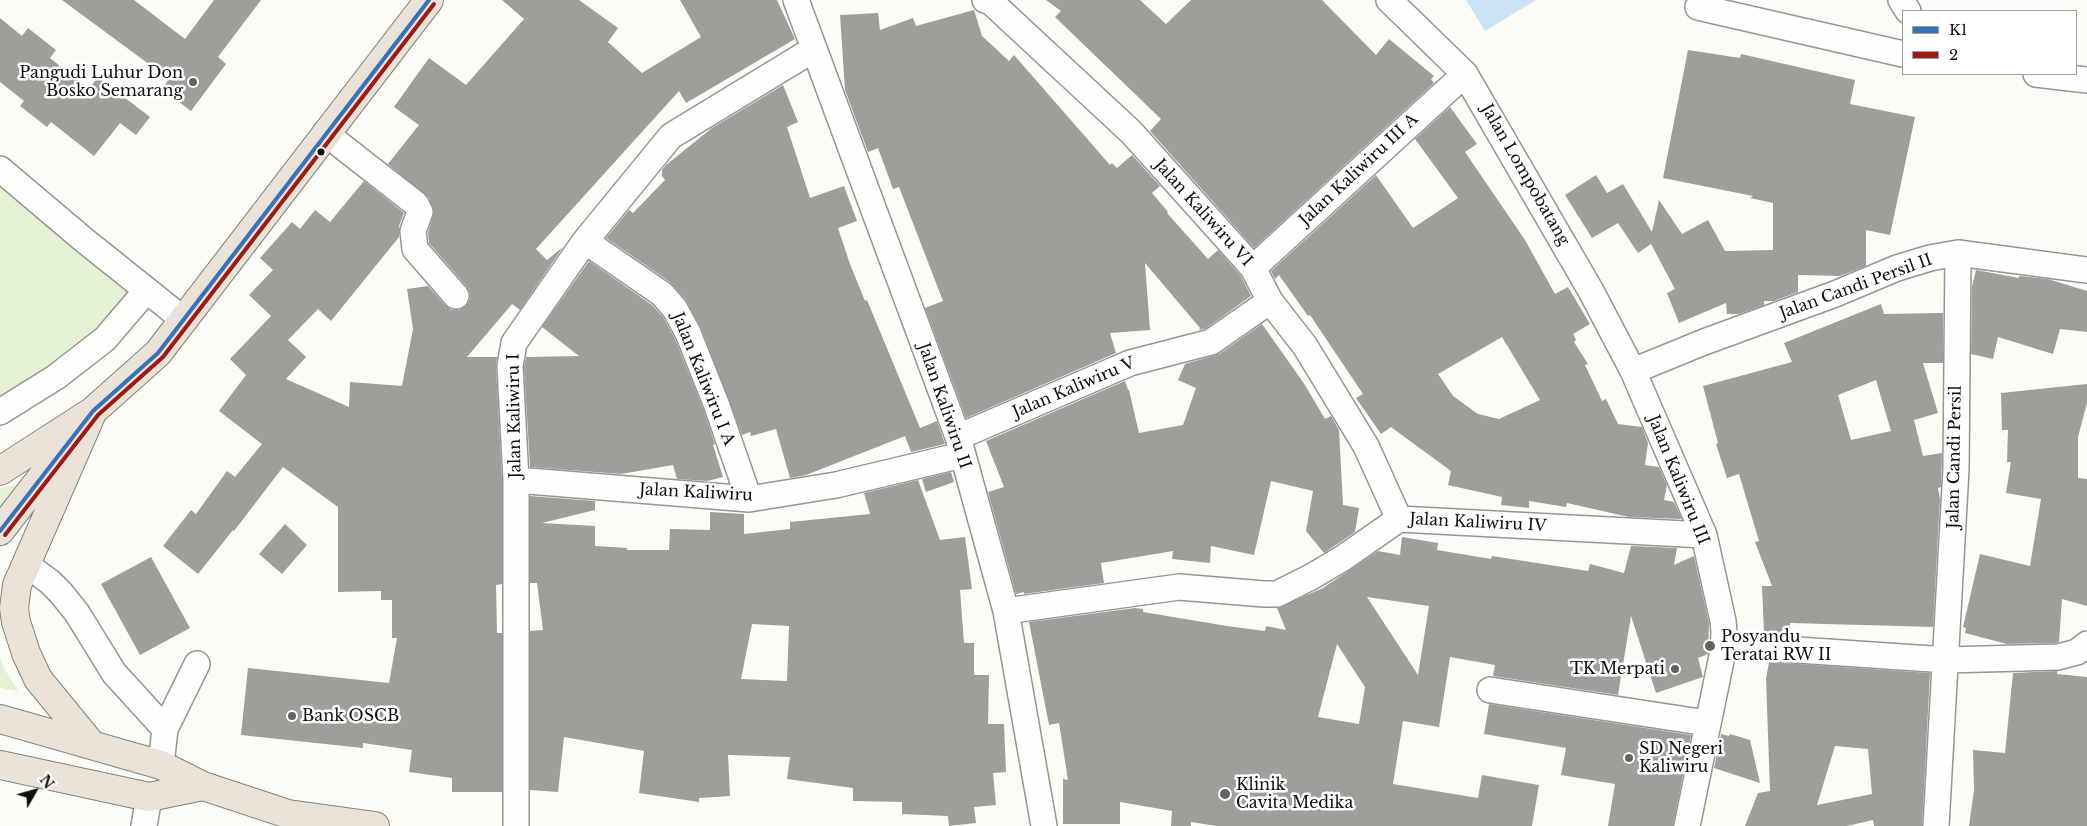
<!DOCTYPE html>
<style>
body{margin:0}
#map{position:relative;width:2087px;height:826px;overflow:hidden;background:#fcfbf5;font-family:"Libre Baskerville",serif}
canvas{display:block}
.legend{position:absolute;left:1902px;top:10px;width:175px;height:65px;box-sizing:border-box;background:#fff;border:1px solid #9f9f9f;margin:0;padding:6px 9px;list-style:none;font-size:15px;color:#0f0f0f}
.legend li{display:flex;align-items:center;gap:10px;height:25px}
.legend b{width:25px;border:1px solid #9f9f9f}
.north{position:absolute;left:10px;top:766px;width:50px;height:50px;-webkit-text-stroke:4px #fff;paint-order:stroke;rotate:52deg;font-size:14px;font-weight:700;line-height:20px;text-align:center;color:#0f0f0f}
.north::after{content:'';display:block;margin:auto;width:18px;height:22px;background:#0f0f0f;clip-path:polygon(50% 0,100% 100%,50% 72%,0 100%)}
</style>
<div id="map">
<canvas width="2087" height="826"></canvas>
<ul class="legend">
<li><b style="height:6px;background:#3671b9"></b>K1</li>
<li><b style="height:6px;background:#9c1a13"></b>2</li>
</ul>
<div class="north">N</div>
</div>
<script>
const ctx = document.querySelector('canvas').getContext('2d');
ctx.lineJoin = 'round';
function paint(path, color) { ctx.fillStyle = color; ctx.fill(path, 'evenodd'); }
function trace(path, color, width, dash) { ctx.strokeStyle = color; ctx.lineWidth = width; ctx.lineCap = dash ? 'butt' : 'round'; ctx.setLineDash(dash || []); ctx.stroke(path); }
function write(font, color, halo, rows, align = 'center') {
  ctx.font = font + ' "Libre Baskerville",serif'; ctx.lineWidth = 5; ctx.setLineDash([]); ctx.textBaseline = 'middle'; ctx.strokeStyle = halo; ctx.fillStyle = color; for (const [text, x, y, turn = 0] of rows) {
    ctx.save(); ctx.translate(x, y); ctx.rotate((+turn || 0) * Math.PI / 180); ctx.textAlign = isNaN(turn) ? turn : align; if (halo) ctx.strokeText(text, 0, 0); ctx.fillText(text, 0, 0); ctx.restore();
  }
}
paint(new Path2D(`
 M0,179L134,292L101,338L0,404Z
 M14,485L17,493L0,513V488Z
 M0,657L4,668L18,691L0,688Z`), '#e3f2d4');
paint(new Path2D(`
 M1466,0H1536L1485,31Z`), '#cae3f7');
paint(new Path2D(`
 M62,0H134L185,39L214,0H261L218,57L226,64L191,111L162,89L169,79Z
 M502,0H579L618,28L608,42L642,73L701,37L680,0H777L795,39L686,103L679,91L536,249L547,260L563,247L520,310L512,304L467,357H497L496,367L502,480V584L496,585L497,633H502V792H452V778L409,772L412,750L363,743V748L241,735L248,668L389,683L397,638H392V600H381V591L338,592V507L283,467L234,531L233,530L198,574L163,546L191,510L196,514L227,471L235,477L262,444L219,411L246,375L230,359L271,316L249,295L273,270L260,258L292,222L300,229L315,210L330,222L364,181L404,213L399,226V237L331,321L318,309L288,340L306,357L286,379L349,407L350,382L402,386L413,329L407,289L428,286L445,305L452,310H459L466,306L469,301L470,294L467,287L429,243L428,233L434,212L429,198L388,164L419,125L394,107L429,58L466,85L524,19Z
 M1046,0H1140L1166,24L1191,0H1322L1376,55L1389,39L1434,76L1431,79L1434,83L1254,248L1150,131L1161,119L1055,17L1061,11Z
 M974,10L982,36L1009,61L1014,55L1110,165L1112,163L1117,168L1132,155L1160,186L1152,193L1168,212L1167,213L1208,259L1218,250L1241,276L1251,296L1205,329L1199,330L1200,328L1145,263L1150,330L1110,333L1116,353L966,418L925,308L943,301L899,187L893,189L878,148L868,152L845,90L840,15L878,13L880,30L913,18L916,26Z
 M0,18L22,36L28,28L56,50L50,58L89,89L98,77L150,117L136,135L120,123L94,156L51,122L47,127L20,106L24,101L0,82Z
 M1688,50L1740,58L1741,54L1855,80L1850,104L1915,117L1890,235L1866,230V266L1840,276L1798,275V292L1774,301H1764V305L1739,314H1727L1726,303L1679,323L1667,293L1675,289L1651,244L1638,253L1618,223L1592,238L1565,195L1596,175L1607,193L1623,184L1652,232L1659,200L1682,234L1708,220L1725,251L1773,250V203L1750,198L1753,196L1663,178Z
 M783,85L798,122L787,127L810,198L844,186L857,221L838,228L850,264L865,301L867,300L920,428L937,421L945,444L911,452L905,436L806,475L790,478L776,429L751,436L750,432L742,435L701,328L686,300L670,282L606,238L629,210L633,213L665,180L662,176V170L666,165L712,128Z
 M1450,107L1477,144L1465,152L1525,240L1555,294L1568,287L1590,324L1573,334L1576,340L1574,342L1588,364L1585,365L1602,401L1606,399L1618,424L1642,427L1648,443L1645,465L1659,467L1667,485L1664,500L1674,502L1682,519L1629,517L1567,503L1566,507L1529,501V508L1501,505L1502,497L1448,485L1451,471L1391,427L1381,434L1356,398L1363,394L1310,315L1308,316L1279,275L1275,279L1271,271L1376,175L1413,228L1458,198L1415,139ZM1502,337L1540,400L1499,419L1478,414L1453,396L1438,374Z
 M589,261L652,305L663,317L675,339L704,411L715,444L713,445L723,477L707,481L677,479L673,465L621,474L530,467L524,367L526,357L579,356L542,327Z
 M1976,270L2019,278V276L2048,279L2087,291V332L2060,329L2053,354L1998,337L1993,359L1971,354L1972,287Z
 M1881,304L1884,314L1943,313V363H1923L1938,413L1914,420L1923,456L1942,453L1941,487L1938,488L1940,499L1933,627L1790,623V635L1764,633L1762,586H1772L1755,542L1759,541L1739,474L1727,478L1716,444L1718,443L1703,386L1792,362L1784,343ZM1876,380L1891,431L1851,440L1838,395Z
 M1262,324L1305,385L1325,419L1331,416L1339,430L1343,505L1359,508L1355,532L1324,553L1306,531L1313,491L1271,481L1254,555L1211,546L1210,563L1172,559L1173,551L1101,563L1104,583L1024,594V592L1016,594L988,492L1004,487L986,441L1125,381L1128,390H1129L1139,433L1183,425L1196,388L1178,380L1185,364L1219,354Z
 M2087,384V403L2078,437V478L2087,479V606L2062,599L2059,642L2056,643L2007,644L1965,633L1966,628L1963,627L1980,554L2030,566L2041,499L2006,493L2011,462H2007L2008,430H2002L2001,393Z
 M951,472L954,482L926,492L922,479Z
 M918,480L940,540L965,537L972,589L960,590L964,643H974V675H989L988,724H1004L1006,772L993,773L996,805L974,807L976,823L949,826L948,816L902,814V802L853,801V788L787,779L790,757L728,755L730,796L699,798V802L639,793L644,751L564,737L558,792L530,790V631L543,630L537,583H530V496L595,501V510L542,523L595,526V546L627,548V550H669L670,529L710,530V512L744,514V534L790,529V522L870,514L864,493ZM752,624L789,626L787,681L741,679Z
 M285,524L307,545L282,574L259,554Z
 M1402,537L1438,543L1437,550L1491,559L1492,556L1588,571L1590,564L1624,573L1631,546L1677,548L1674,565L1694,556L1709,623L1708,654L1698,658L1703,677L1656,693L1631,616L1618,695L1493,676L1495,665L1450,657L1439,727L1403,721L1393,784L1478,798L1482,775L1539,785L1532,826H1216L1191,822V826H1171L1172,811L1120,802V824H1063V779L1068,780L1059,723L1049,725L1029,622L1135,608L1143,609V612L1227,626L1265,631L1266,626L1286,630L1277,608L1323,588L1378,551L1400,555ZM1367,597L1429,606L1418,675ZM1337,644L1365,687L1359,724L1318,717Z
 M151,557L190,628L140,655L101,584Z
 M1769,662L1930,673L1922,826H1874L1873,820L1847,826H1745L1758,793L1770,791L1766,679ZM1835,746L1868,749L1872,794L1817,805Z
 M2057,671V674L2087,677V826H1969L1974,790L1973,750L2005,753L2013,673Z
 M1489,704L1691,735L1673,826H1608L1615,784L1561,775L1566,748L1484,734Z
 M1721,734L1729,736L1730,734L1750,740L1760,783L1714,768Z`), '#a09e9a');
const minor = new Path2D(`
 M796,0L958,437L1006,611L1044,826
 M985,0L991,2L1131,132L1253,268L1270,301L1305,346L1366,446L1399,519
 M1389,0L1465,74L1591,291L1633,371L1704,535L1723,621L1724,632L1723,651L1687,826
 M1901,0L1908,11
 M1698,7L1903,54
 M2036,74L2087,80
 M325,133L416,204L420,212L413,231L415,249L456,296
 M0,169L84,240L184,320
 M585,241L662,294L675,309L688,333L717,406L749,499
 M1253,268L1465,74
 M1633,371L1704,342L1835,294L1897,268L1930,258L1958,253L2087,270
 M0,412L56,377L105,339L146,291
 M958,437L1130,363L1211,342L1270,301
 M516,480L749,499L836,485L962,455
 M27,565L50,582L61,593L77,613L114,673L165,729
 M1006,611L1179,587L1264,594H1277L1311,577L1343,558L1399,519L1704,535
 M1723,645L1947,660L2058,657L2077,652L2087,644
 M1490,690L1707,723
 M161,765L165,729L197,664
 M144,826L149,797
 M516,826V480L510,366L514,343L585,241L671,136L814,49
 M1936,826L1956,469L1958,253`);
const highway = new Path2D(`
 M0,471L93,411L158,353L429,0
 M0,531L69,442
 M0,719L161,765L203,786L288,814L375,826
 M92,745L38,679L26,653L16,622L14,608L17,585L93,411
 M0,765L149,797L203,786`);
trace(minor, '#969593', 28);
trace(highway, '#838380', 30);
trace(minor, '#fffefe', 25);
trace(highway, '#eae2d6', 28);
trace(new Path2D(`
 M0,531L93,411L158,353L429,0`), '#3671b9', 4);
trace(new Path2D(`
 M5,535L98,415L163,357L434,4`), '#9c1a13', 4);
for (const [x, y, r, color] of [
 [193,82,5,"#626260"],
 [321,152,4.5,"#0f0f0f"],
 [1710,646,6,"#626260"],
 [1675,669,5,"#626260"],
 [292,716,5,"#626260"],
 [1629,758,5,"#626260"],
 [1225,794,6,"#626260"]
]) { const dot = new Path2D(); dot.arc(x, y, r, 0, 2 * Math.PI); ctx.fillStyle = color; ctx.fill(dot); trace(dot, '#fff', 2); }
write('16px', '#0f0f0f', '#fff', [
 ["Pangudi Luhur Don",183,73,"right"],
 ["Bosko Semarang",183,91,"right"],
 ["Posyandu",1721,637],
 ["Teratai RW II",1721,655],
 ["TK Merpati",1665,669,"right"],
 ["Bank OSCB",302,716],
 ["SD Negeri",1639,749],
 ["Kaliwiru",1639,767],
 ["Klinik",1236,785],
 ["Cavita Medika",1236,803]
], 'left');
write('16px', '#0f0f0f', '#fff', [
 ["Jalan Kaliwiru III A",1359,170,-43],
 ["Jalan Lompobatang",1525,175,60],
 ["Jalan Kaliwiru VI",1203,213,48],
 ["Jalan Candi Persil II",1856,287,-20],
 ["Jalan Kaliwiru I A",703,379,68],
 ["Jalan Kaliwiru V",1074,388,-23],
 ["Jalan Kaliwiru II",944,406,71],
 ["Jalan Kaliwiru I",515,416,-91],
 ["Jalan Candi Persil",1955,457,-89],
 ["Jalan Kaliwiru III",1678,480,68],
 ["Jalan Kaliwiru",696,493,3],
 ["Jalan Kaliwiru IV",1478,523,3]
]);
</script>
